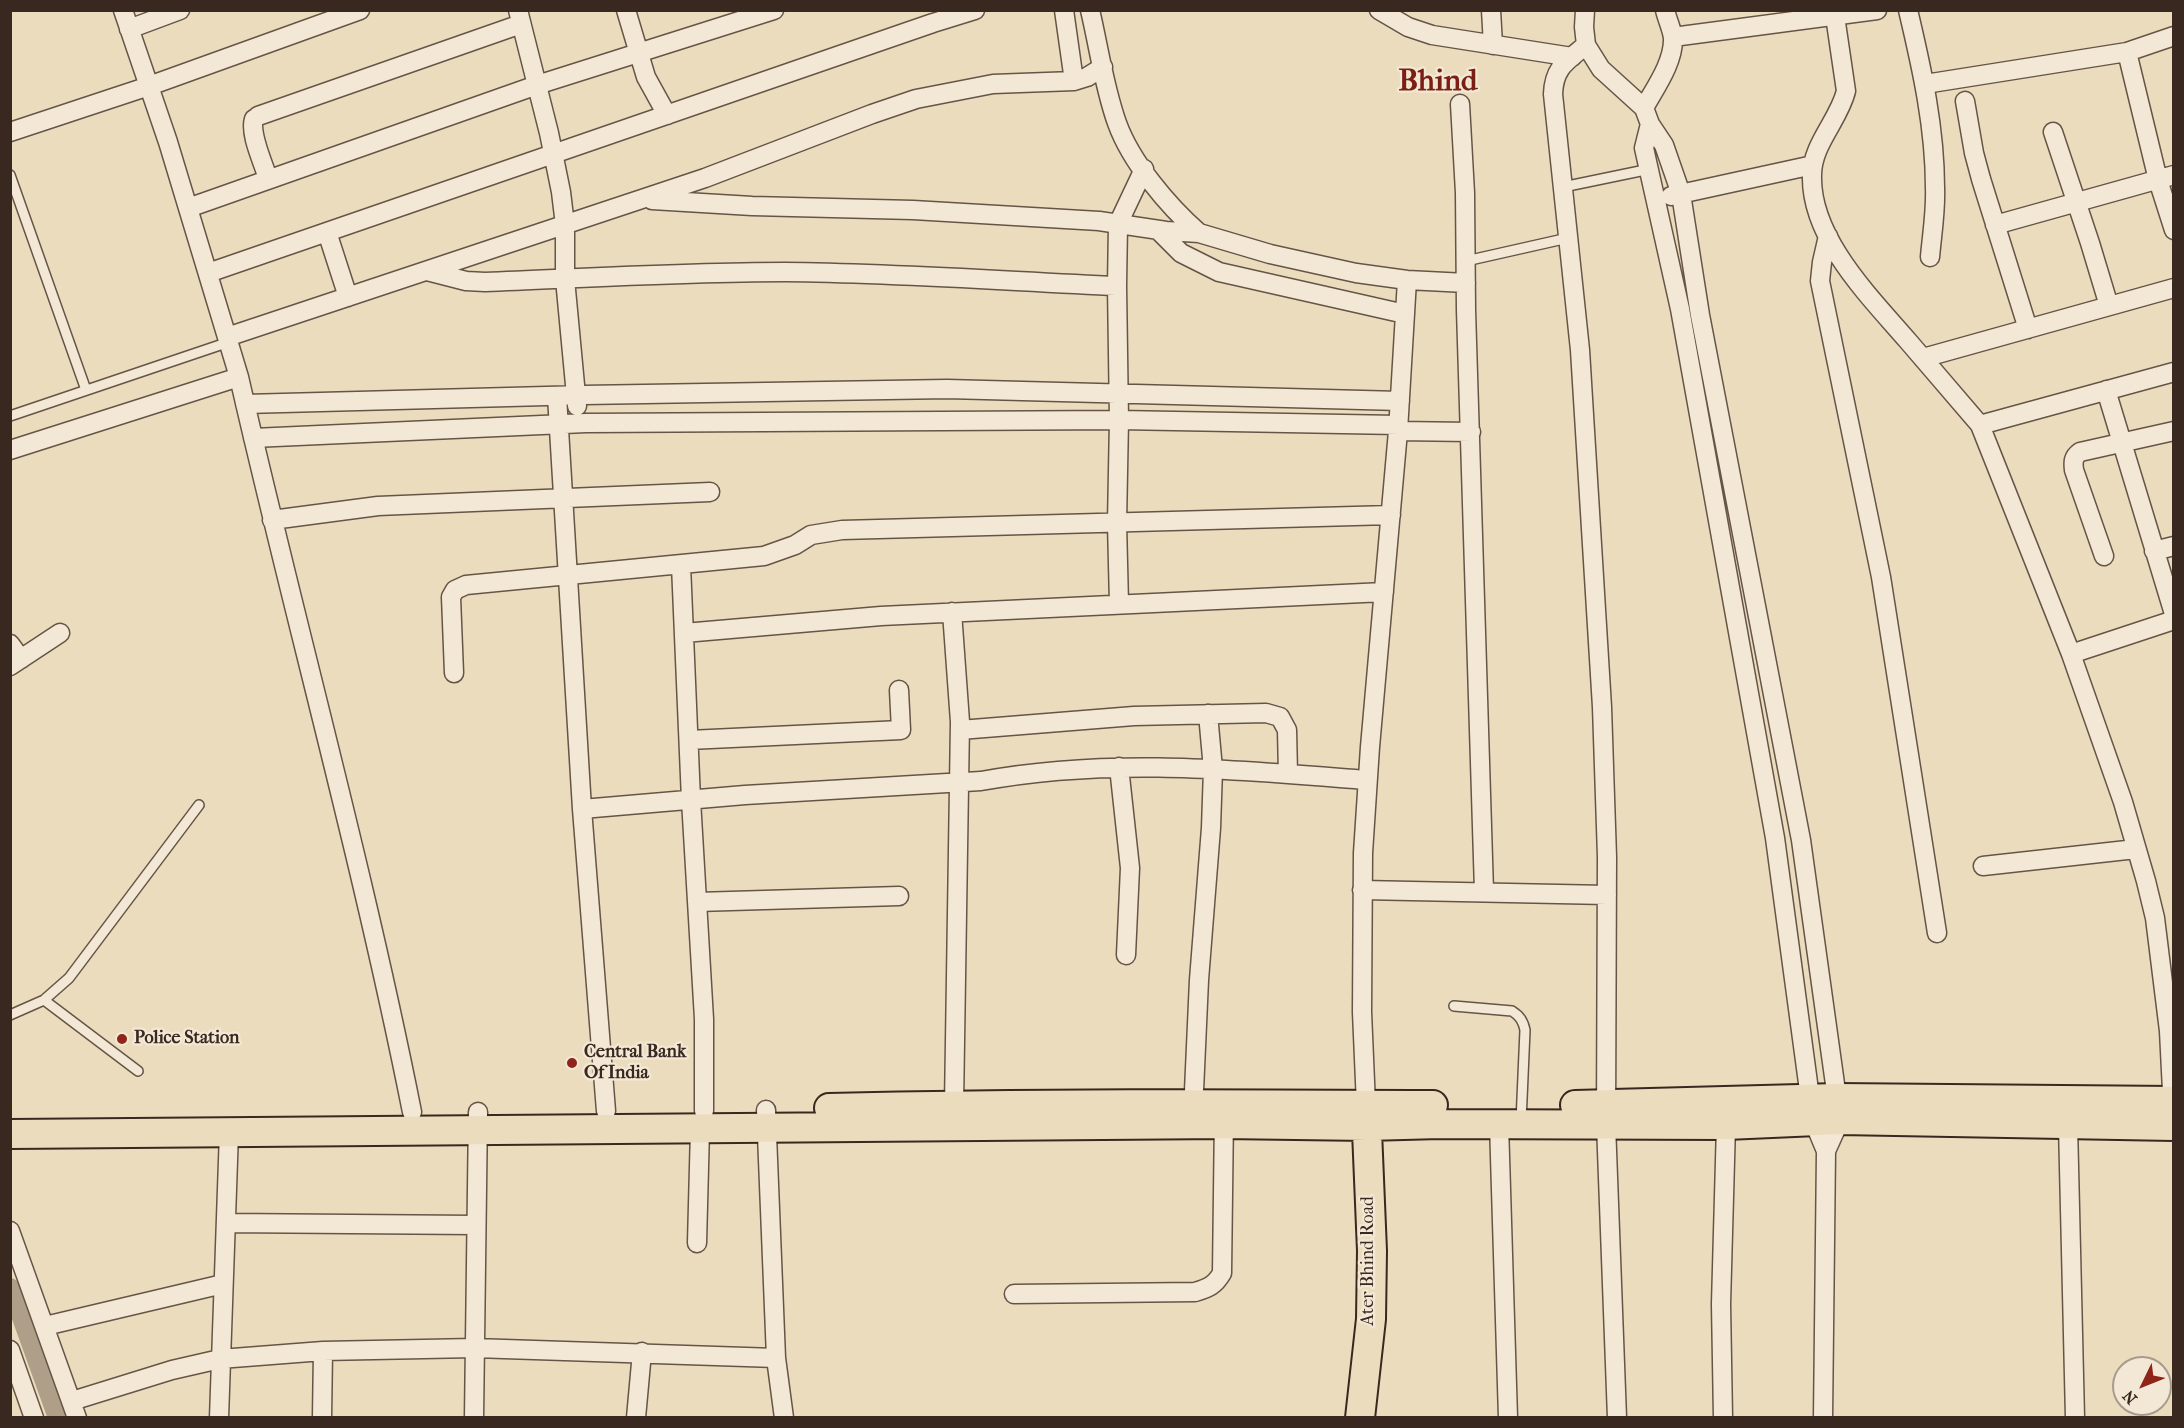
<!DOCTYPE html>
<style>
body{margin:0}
#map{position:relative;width:2184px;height:1428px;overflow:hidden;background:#ecdcbe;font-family:"IM FELL French Canon",serif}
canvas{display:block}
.frame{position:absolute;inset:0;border:12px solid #38281f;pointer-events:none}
.north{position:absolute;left:2112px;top:1356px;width:60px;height:60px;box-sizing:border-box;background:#f3e8d5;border:2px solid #a89b8c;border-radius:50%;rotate:227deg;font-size:16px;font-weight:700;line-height:24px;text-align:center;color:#38281f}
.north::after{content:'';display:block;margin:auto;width:21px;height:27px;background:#8f2418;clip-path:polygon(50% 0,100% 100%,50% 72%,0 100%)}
</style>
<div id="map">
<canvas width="2184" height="1428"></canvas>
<div class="frame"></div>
<div class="north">N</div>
</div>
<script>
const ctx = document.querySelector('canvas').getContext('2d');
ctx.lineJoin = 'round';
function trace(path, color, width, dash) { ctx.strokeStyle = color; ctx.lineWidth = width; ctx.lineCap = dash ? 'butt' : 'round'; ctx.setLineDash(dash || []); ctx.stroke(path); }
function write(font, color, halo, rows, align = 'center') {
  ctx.font = font + ' "IM FELL French Canon",serif'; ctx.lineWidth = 4.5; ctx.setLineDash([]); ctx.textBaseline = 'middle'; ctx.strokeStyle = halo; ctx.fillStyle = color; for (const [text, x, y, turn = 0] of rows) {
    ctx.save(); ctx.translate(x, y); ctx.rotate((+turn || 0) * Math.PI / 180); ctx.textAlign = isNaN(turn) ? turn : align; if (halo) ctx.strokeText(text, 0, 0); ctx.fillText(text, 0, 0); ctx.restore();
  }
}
trace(new Path2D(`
 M10,1287L57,1418`), '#af9f88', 18);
const service = new Path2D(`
 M10,175L86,390
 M1563,187L1650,169
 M1466,261L1568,238
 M10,416L229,342
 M44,1000L138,1071
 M1454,1006L1512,1011C1520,1016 1523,1021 1525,1030L1521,1122
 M10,1015L44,1000L69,978L199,805`);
const minor = new Path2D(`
 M123,10L168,142L239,377
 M518,10L549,133L561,192L565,225V279L577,406
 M626,10L646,77L667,115
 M1064,10L1074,81
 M1090,10C1099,48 1104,87 1117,123C1131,162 1168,206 1199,233
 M1379,10L1408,27L1432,35L1572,57
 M1491,10L1493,45
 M1585,10L1584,27L1586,45L1601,69L1644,108L1650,124L1664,145L1681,194L1700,315L1801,840L1840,1120L1826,1151
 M1908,10C1922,69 1935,128 1935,188C1936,211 1932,234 1930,257
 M1835,16L1846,91C1839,120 1812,144 1812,175C1810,238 1870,297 1908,341C1932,369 1956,397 1980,425
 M129,29L180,10
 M1673,37L1877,10
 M1586,45C1567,61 1554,67 1553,94L1580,350L1602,707L1607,857L1606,1124L1617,1418
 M2127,52L2158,180L2174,230
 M1925,84L2127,52L2174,36
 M1965,101L1974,153L1981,179L2028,329
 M1460,104L1465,193L1466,310L1484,891
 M1644,108C1655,88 1674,62 1673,38C1672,29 1667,19 1665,10
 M258,116L521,24
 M254,119C249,134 264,164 268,179
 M1650,124L1644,148L1680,309L1775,838L1813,1120L1826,1151L1823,1418
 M10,132L149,86L360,10
 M2053,132L2090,243L2109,306
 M1671,196L1813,165
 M652,200L752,206L913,210L1099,221L1166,231L1199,233L1270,254L1356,273L1407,280L1466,283
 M188,208L537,85L774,10
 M1995,225L2174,175
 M1158,230L1181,253L1219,272L1405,314
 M327,232L348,297
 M1828,236L1822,262L1820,281L1881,577L1937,933
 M427,271L466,281L485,282C585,278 685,272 785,272C896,273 1006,281 1117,286
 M208,273L933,23L975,10
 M227,337L705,178L872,114L916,99L993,84L1074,81L1087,77L1103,67
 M1923,358L2174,288
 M2106,390L2174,614
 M557,396L582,809L606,1111
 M245,404L584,395L947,389L1400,401
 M1398,431L1471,432
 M253,438L586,423L1119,420L1398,425
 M10,450L239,377C295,622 363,865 412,1112
 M272,520L378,506L710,492
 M2154,551L2174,546
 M2104,556L2074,470C2073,462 2073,457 2080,452L2174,431
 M681,565L691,800L704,1019V1111
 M1119,604L1117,523L1119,420L1117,286L1118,224L1144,169
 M952,612L960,722L954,1105
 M684,633L881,616L1384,592
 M10,644L21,659
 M2071,654L2174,620
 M10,666L60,633
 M454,673L451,597L455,590L466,585L764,556L795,545L811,535L842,530L1391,515
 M960,730L1134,716L1266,713L1280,717L1287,730L1288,774
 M689,740L901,730L899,690
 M1119,767L1130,868L1126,955
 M582,809L745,795L981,781C1110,757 1238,770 1367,780
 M1983,866L2136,849
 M1362,890L1607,895
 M697,902L899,896
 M1366,1105L1362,1012L1363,853L1370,747L1398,431L1407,280
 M766,1110L776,1358L784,1418
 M2173,1111L2169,1031L2155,918L2146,881L2123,802L2071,654L1980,425L2174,372
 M1193,1113L1199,980L1211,828L1213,769L1208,714
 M1499,1124L1508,1418
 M2068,1125L2075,1418
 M226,1223L475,1225
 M10,1231L77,1418
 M697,1243L700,1129
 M1014,1294L1195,1292C1209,1288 1215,1285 1222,1273L1224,1114
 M45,1326L223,1284
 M10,1350L34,1418
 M72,1401L172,1370L220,1359L323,1351L474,1348L776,1358
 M219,1418L229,1132
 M322,1418L323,1351
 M474,1418L478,1112
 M636,1418L642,1352
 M1723,1418L1721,1304L1726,1125`);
const trunk = new Path2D(`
 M1575,1105L1837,1098L2174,1101
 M829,1108C1030,1103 1232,1104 1433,1105
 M10,1134L1224,1124L1367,1126L1440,1124L1726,1125L1840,1120L2174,1126
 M1360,1418L1371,1319L1372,1251L1366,1107`);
trace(service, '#655547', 12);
trace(minor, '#655547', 21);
trace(trunk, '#38281f', 32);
trace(service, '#f3e8d5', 9);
trace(minor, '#f3e8d5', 18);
trace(trunk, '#ecdcbe', 28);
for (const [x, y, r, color] of [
 [122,1039,6,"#8f2418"],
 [572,1063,6,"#8f2418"]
]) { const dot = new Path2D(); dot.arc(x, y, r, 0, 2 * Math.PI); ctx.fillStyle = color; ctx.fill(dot); trace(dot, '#f3e8d5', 2); }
write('bold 18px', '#38281f', '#f3e8d5', [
 ["Police Station",134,1039],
 ["Central Bank",584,1053],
 ["Of India",584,1074]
], 'left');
write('18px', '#38281f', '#f3e8d5', [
 ["Ater Bhind Road",1369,1261,-90]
]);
write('bold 30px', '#7a1f14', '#f3e8d5', [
 ["Bhind",1438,83]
]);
</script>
